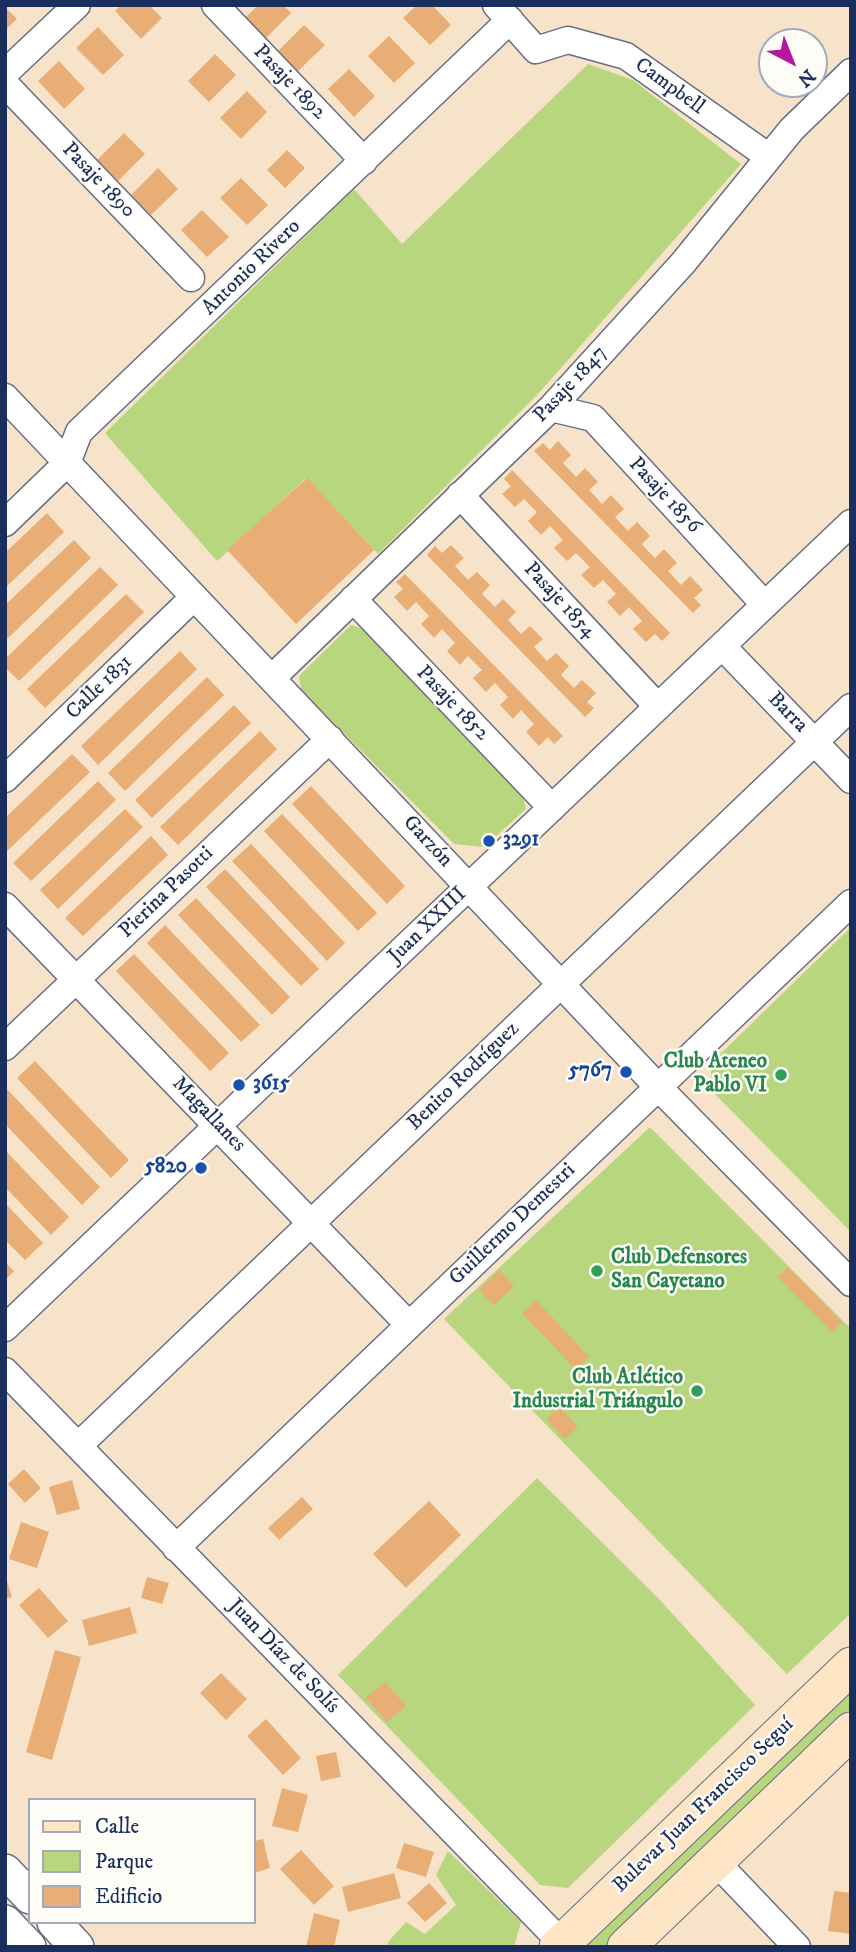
<!DOCTYPE html>
<meta charset="utf-8">
<style>
body{margin:0}
#map{position:relative;width:856px;height:1952px;overflow:hidden;background:#f6e3c9;font-family:"IM FELL DW Pica",serif}
canvas{display:block}
.frame{position:absolute;inset:0;border:7px solid #1b2f5e;pointer-events:none}
.legend{position:absolute;left:28px;top:1798px;width:228px;height:126px;box-sizing:border-box;background:#fdfcf7;border:2px solid #a3aaba;margin:0;padding:9px 12px;list-style:none;font-size:21px;color:#1b2f5e}
.legend li{display:flex;align-items:center;gap:14px;height:35px}
.legend b{width:35px;border:2px solid #a3aaba}
.north{position:absolute;left:758px;top:28px;width:70px;height:70px;box-sizing:border-box;background:#fdfcf7;border:2px solid #a3aaba;border-radius:50%;rotate:138deg;font-size:19px;font-weight:700;line-height:28px;text-align:center;color:#1b2f5e}
.north::after{content:'';display:block;margin:auto;width:24px;height:32px;background:#b5179e;clip-path:polygon(50% 0,100% 100%,50% 72%,0 100%)}
</style>
<div id="map">
<canvas width="856" height="1952"></canvas>
<div class="frame"></div>
<ul class="legend">
<li><b style="height:9px;background:#fde5c5"></b>Calle</li>
<li><b style="height:19px;background:#b7d67d"></b>Parque</li>
<li><b style="height:19px;background:#e8ae75"></b>Edificio</li>
</ul>
<div class="north">N</div>
</div>
<script>
const ctx = document.querySelector('canvas').getContext('2d');
ctx.lineJoin = 'round';
function paint(path, color) { ctx.fillStyle = color; ctx.fill(path, 'evenodd'); }
function trace(path, color, width, dash) { ctx.strokeStyle = color; ctx.lineWidth = width; ctx.lineCap = dash ? 'butt' : 'round'; ctx.setLineDash(dash || []); ctx.stroke(path); }
function write(font, color, halo, rows, align = 'center') {
  ctx.font = font + ' "IM FELL DW Pica",serif'; ctx.lineWidth = 5; ctx.setLineDash([]); ctx.textBaseline = 'middle'; ctx.strokeStyle = halo; ctx.fillStyle = color; for (const [text, x, y, turn = 0] of rows) {
    ctx.save(); ctx.translate(x, y); ctx.rotate((+turn || 0) * Math.PI / 180); ctx.textAlign = isNaN(turn) ? turn : align; if (halo) ctx.strokeText(text, 0, 0); ctx.fillText(text, 0, 0); ctx.restore();
  }
}
paint(new Path2D(`
 M588,64L633,80L741,164L537,395L378,554L306,478L217,561L105,433L354,189L402,244Z
 M351,625L364,629L523,797L526,809L484,847L454,844L301,690L299,676Z
 M851,927V1232L710,1089L712,1062Z
 M650,1127L851,1329V1613L787,1674L444,1319Z
 M537,1478L660,1600L755,1705L568,1888L540,1885L338,1675Z
 M851,1666V1731L626,1947H558Z
 M448,1851L521,1922L514,1947H388V1942L406,1922L425,1934L456,1905L436,1875Z`), '#b7d67d');
paint(new Path2D(`
 M121,5H149L162,18L141,39L115,11Z
 M258,5H283L291,13L264,40L243,20Z
 M417,5H432L451,25L430,45L403,18Z
 M5,7L17,19L5,30Z
 M304,25L325,45L297,72L277,52Z
 M98,27L124,55L103,75L76,48Z
 M389,36L415,63L394,83L368,56Z
 M215,54L236,75L209,102L188,81Z
 M59,61L85,89L64,109L38,81Z
 M349,69L375,96L354,117L328,89Z
 M247,91L267,112L241,139L220,118Z
 M124,133L145,154L118,181L97,160Z
 M287,150L305,168L285,188L267,170Z
 M158,168L178,189L151,215L131,195Z
 M241,178L268,205L247,225L220,198Z
 M202,210L229,237L207,257L181,230Z
 M558,441L571,455L563,463L576,477L585,468L598,482L589,490L596,497L602,504L611,495L624,509L615,517L628,531L637,522L650,536L642,544L648,551L655,558L664,549L677,563L668,571L681,585L690,576L703,590L694,598L701,605L693,613L534,451L543,443L550,450Z
 M512,470L670,633L662,641L655,634L646,642L633,629L642,621L629,607L620,616L607,602L616,594L603,580L594,588L581,575L590,567L576,553L567,561L554,548L563,540L550,526L541,535L528,521L537,512L524,499L515,507L502,494L511,486L504,479Z
 M307,478L374,550L296,624L227,550Z
 M47,513L64,532L5,588V553Z
 M74,540L91,558L5,641V605Z
 M451,545L464,558L455,566L468,580L477,572L490,585L482,594L495,607L503,599L516,612L508,620L521,634L530,626L543,639L534,647L547,661L556,653L569,666L561,675L574,688L582,680L596,693L587,702L594,708L585,717L427,555L435,546L442,553Z
 M100,567L118,585L19,681L5,667V659Z
 M405,574L563,736L554,744L548,737L539,746L526,732L534,724L521,710L513,719L500,705L508,697L495,683L486,692L473,678L482,670L468,656L460,665L447,651L455,643L442,629L434,638L421,624L429,616L416,602L407,611L394,597L403,589L396,582Z
 M126,594L144,612L45,708L27,689Z
 M180,651L197,669L98,765L81,746Z
 M207,677L224,695L125,791L108,773Z
 M234,705L251,723L152,818L135,800Z
 M260,731L277,749L178,845L160,827Z
 M72,754L90,772L5,853V818Z
 M98,781L116,800L31,881L13,863Z
 M311,786L405,886L387,904L292,804Z
 M125,809L143,827L58,909L40,890Z
 M282,814L377,913L358,931L264,831Z
 M151,836L168,855L83,936L65,918Z
 M251,844L345,943L327,961L232,861Z
 M225,869L319,969L301,986L206,887Z
 M196,898L290,997L272,1015L178,915Z
 M165,925L260,1025L241,1042L147,943Z
 M134,954L229,1053L210,1071L116,971Z
 M35,1061L129,1160L111,1178L17,1078Z
 M5,1087L100,1187L82,1205L5,1124Z
 M5,1150L69,1217L51,1235L5,1187Z
 M5,1203L43,1243L25,1260L5,1240Z
 M5,1262L14,1271L5,1280Z
 M788,1267L842,1322L832,1332L778,1277Z
 M499,1270L514,1286L494,1306L479,1290Z
 M536,1300L589,1357L576,1370L522,1313Z
 M560,1407L578,1427L565,1439L546,1419Z
 M24,1469L41,1488L25,1503L8,1484Z
 M72,1480L80,1509L57,1515L49,1487Z
 M302,1497L313,1509L279,1540L268,1528Z
 M429,1501L461,1535L406,1588L373,1554Z
 M21,1522L49,1532L37,1568L9,1559Z
 M5,1575L12,1597L5,1599Z
 M147,1577L169,1583L162,1604L141,1598Z
 M39,1588L68,1621L48,1638L19,1605Z
 M130,1607L137,1633L89,1646L82,1620Z
 M55,1650L81,1657L52,1760L26,1752Z
 M221,1673L247,1699L226,1720L200,1693Z
 M385,1682L406,1706L387,1722L366,1698Z
 M266,1719L301,1758L283,1775L247,1736Z
 M336,1752L341,1777L321,1781L316,1756Z
 M282,1788L308,1795L298,1832L272,1826Z
 M263,1839L270,1868L254,1873V1841Z
 M404,1843L434,1852L426,1877L396,1868Z
 M301,1850L334,1886L314,1905L280,1869Z
 M394,1873L401,1898L348,1912L342,1887Z
 M429,1883L447,1903L425,1922L407,1903Z
 M834,1891L851,1893V1934L828,1931Z
 M314,1913L340,1920L334,1947H306Z`), '#e8ae75');
const minor = new Path2D(`
 M215,5L364,161
 M496,5L536,50L568,40L626,56L769,157
 M5,73L77,5
 M5,84L191,278
 M5,397L658,1087L851,1283
 M551,408L593,418L765,605
 M460,495L658,707
 M5,523L67,463L79,432L510,20
 M353,599L552,808
 M722,646L851,780
 M272,678L551,408L683,263L792,129L851,72
 M5,779L194,597
 M5,906L409,1325
 M5,1047L330,739
 M5,1328L851,523
 M5,1371L562,1943
 M78,1446L851,707
 M176,1548L851,903
 M715,1861L797,1947`);
const tertiary = new Path2D(`
 M5,1871L30,1897
 M5,1922L29,1947
 M54,1922L77,1947`);
const secondary = new Path2D(`
 M558,1947L851,1666
 M626,1947L851,1731`);
trace(minor, '#686e83', 29);
trace(tertiary, '#686e83', 36);
trace(secondary, '#686e83', 39);
trace(minor, '#fff', 26);
trace(tertiary, '#fff', 33);
trace(secondary, '#fde5c5', 37);
for (const [x, y, r, color] of [
 [489,841,7,"#1a4fb4"],
 [626,1072,7,"#1a4fb4"],
 [781,1075,7,"#2e9e5b"],
 [239,1085,7,"#1a4fb4"],
 [201,1168,7,"#1a4fb4"],
 [597,1271,7,"#2e9e5b"],
 [697,1391,7,"#2e9e5b"]
]) { const dot = new Path2D(); dot.arc(x, y, r, 0, 2 * Math.PI); ctx.fillStyle = color; ctx.fill(dot); trace(dot, '#fdfcf7', 2.5); }
write('21px', '#1b2f5e', '#fdfcf7', [
 ["Pasaje 1892",289,83,46],
 ["Campbell",669,87,36],
 ["Pasaje 1890",98,181,46],
 ["Antonio Rivero",252,268,-44],
 ["Pasaje 1847",571,385,-47],
 ["Pasaje 1856",664,496,47],
 ["Pasaje 1854",559,601,47],
 ["Calle 1831",100,688,-44],
 ["Pasaje 1852",452,704,46],
 ["Barra",787,713,46],
 ["Garzón",427,842,47],
 ["Pierina Pasotti",167,893,-44],
 ["Juan XXIII",428,926,-44],
 ["Benito Rodríguez",464,1077,-44],
 ["Magallanes",208,1115,46],
 ["Guillermo Demestri",513,1225,-44],
 ["Juan Díaz de Solís",283,1657,46],
 ["Bulevar Juan Francisco Seguí",704,1806,-44]
]);
write('bold 21px', '#164399', '#fdfcf7', [
 ["3291",503,841],
 ["5767",612,1072,"right"],
 ["3615",253,1085],
 ["5820",187,1168,"right"]
], 'left');
write('bold 21px', '#27864d', '#fdfcf7', [
 ["Club Ateneo",767,1063],
 ["Pablo VI",767,1087],
 ["Club Defensores",611,1259,"left"],
 ["San Cayetano",611,1283,"left"],
 ["Club Atlético",683,1379],
 ["Industrial Triángulo",683,1403]
], 'right');
</script>
